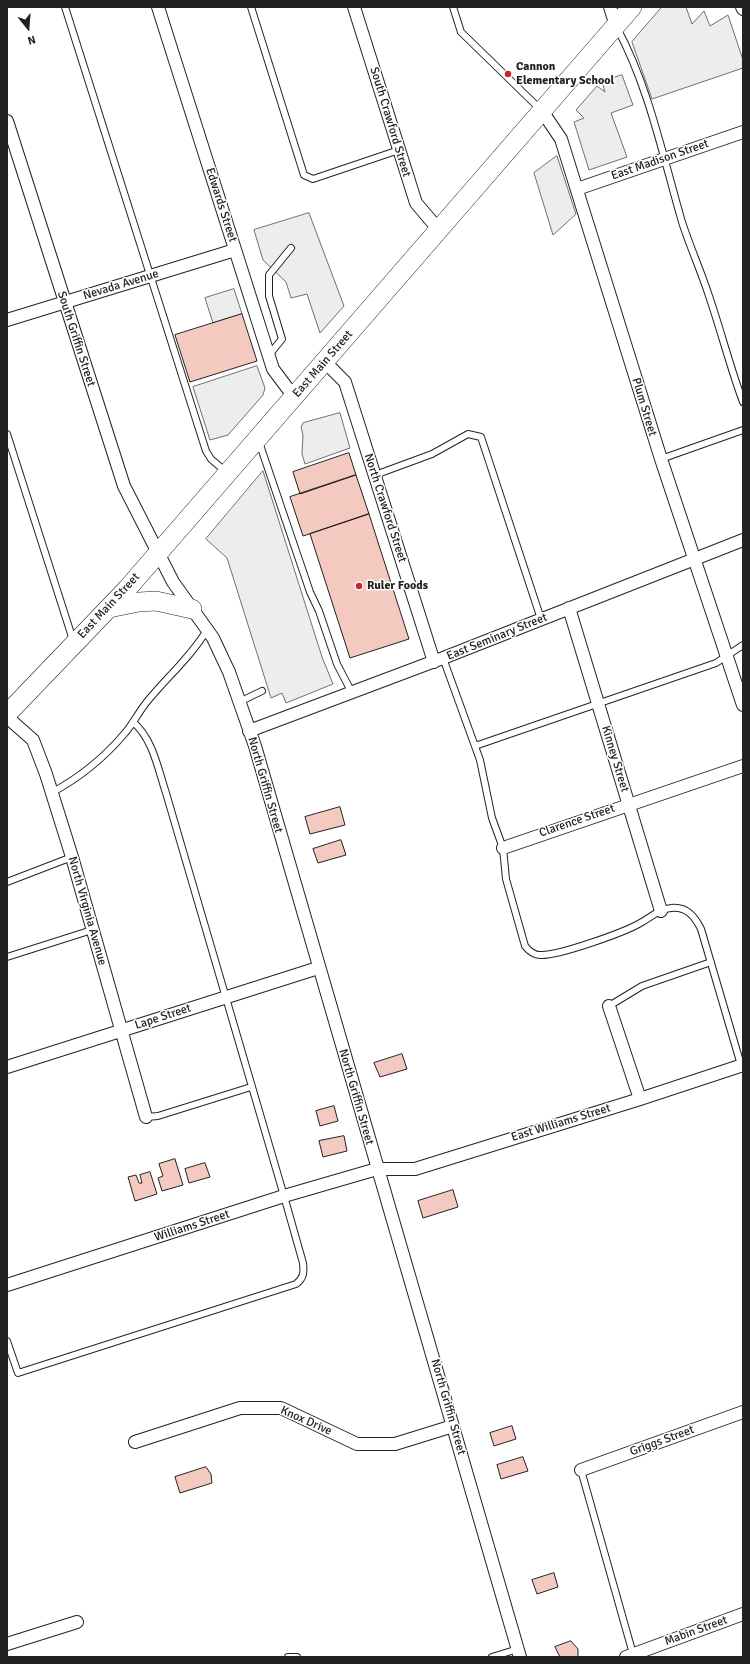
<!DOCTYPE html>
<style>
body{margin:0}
#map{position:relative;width:750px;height:1664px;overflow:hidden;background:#fff;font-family:Signika,sans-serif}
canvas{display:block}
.frame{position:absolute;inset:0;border:8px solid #222;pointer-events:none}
.north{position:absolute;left:8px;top:8px;width:40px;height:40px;-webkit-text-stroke:3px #fff;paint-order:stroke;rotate:163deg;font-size:11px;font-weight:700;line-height:16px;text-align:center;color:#222}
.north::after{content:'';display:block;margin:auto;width:14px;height:18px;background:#222;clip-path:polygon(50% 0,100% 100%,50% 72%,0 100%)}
</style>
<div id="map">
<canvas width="750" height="1664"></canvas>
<div class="frame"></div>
<div class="north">N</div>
</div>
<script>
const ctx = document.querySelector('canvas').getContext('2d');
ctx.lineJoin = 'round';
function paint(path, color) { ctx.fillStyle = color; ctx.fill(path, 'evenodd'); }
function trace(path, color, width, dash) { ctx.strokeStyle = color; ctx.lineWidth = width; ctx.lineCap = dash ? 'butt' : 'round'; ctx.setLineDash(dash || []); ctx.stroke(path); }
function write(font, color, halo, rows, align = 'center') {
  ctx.font = font + ' Signika,sans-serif'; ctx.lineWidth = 3; ctx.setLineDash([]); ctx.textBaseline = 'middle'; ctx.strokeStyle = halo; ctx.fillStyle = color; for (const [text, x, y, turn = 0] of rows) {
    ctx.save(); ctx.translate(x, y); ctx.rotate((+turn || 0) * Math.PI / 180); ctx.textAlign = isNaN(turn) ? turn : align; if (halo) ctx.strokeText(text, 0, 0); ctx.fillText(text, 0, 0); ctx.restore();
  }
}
const parking = new Path2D(`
 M662,7H686L692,24L704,11L710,26L728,15L743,60V68L652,99L632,42Z
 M622,75L633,105L611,113L627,157L589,170L574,122L584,118L576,110L597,86L605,92L602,82Z
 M557,156L576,214L553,235L534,173Z
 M309,213L344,306L320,333L307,294L291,298L286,282L263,260L254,230Z
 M234,289L242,314L213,323L205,298Z
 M257,366L265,388L263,395L228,435L210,440L193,387Z
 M340,413L350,448L305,464L302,454L303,435L301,427L303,423Z
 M263,471L322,657L333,684L286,703L282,693L271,698L227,558L206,539Z`);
paint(parking, '#ededed');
trace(parking, '#6f6f6f', 1);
const building = new Path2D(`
 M242,314L257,361L190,382L175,335Z
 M349,453L356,475L300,494L293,472Z
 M356,475L369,514L303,536L290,497Z
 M369,514L409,639L350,658L310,534Z
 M340,807L345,825L310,834L305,817Z
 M341,840L346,855L318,863L313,849Z
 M402,1054L407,1069L380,1077L374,1063Z
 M334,1106L338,1121L320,1126L316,1111Z
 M344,1136L347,1151L323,1157L319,1141Z
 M175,1159L183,1185L162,1191L158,1178L163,1176L159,1164Z
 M205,1163L210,1177L189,1183L185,1169Z
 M150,1172L157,1194L135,1201L128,1177L136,1175L139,1183H142L140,1175Z
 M453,1190L458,1207L423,1218L418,1201Z
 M512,1426L516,1439L494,1446L490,1433Z
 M523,1457L528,1471L501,1479L497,1465Z
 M206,1467L211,1474L212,1483L180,1493L175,1477Z
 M554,1573L558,1587L537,1594L532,1580Z
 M571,1641L578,1649V1657H560L555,1647Z`);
paint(building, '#f3c9c0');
trace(building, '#222', 1);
const service = new Path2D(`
 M65,7L206,451L211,459L226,472
 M251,7L304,175L313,179L399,150
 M453,7L461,32L541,110
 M617,28C649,87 663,157 682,222C690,247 701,271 709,296C721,331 730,367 743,402
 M269,355L282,339L269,296V275L291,248
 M7,434L73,640
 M259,442L310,592L319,611L337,664L352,693
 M661,459L743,430
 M375,475L432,454L468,434L481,437L541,619
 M443,658L480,760L492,818L503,848L506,879L525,946C529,951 533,955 540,955C558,956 626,932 642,922C651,917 659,909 671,908C687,906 695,917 701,929L741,1065
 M239,702L262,691
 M475,746L716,663L743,645
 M51,793C79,778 104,758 125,733C133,724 138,713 146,703C166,678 190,658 207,630
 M7,882L72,857
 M7,957L92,930
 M609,1006L642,986L711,962
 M146,1117L158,1116L251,1087
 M7,1341L18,1373L296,1284C304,1278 304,1272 303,1263L284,1196L166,793C158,769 153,739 133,722
 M581,1470L633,1654
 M288,1657H297
 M492,1657L518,1649`);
const minor = new Path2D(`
 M158,7L273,369L294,397
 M354,7L416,203L439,230
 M610,7L616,26
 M742,7L743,9
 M542,111L561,139L661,459L743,705
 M7,121L124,486L173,582L213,638L229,672L255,746L520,1657
 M577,189L743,132
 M7,320L235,250
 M325,362L345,382L434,662
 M569,608L661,911
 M7,717L33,740L46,774L72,857L146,1117
 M249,731L443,658L743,540
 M503,848L743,766
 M609,1006L640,1099
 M7,1067L318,968
 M7,1285L284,1196L377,1169H415L640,1099L743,1065
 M135,1442L240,1408H281L357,1444H395L453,1426
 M581,1470L743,1412
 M7,1644L77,1622
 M626,1657L743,1614`);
const primary = new Path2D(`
 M109,608L139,602L156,601L192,609
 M7,714L127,589L632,7`);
trace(service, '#222', 8);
trace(minor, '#222', 14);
trace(primary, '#222', 20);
trace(service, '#fff', 6);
trace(minor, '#fff', 12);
trace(primary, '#fff', 19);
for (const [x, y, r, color] of [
 [508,74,4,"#c62828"],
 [359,586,4,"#c62828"]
]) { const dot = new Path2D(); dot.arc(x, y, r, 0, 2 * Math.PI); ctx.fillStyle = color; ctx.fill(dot); trace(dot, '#fff', 1.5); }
write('bold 12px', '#222', '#fff', [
 ["Cannon",516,67],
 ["Elementary School",516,81],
 ["Ruler Foods",367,586]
], 'left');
write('12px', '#222', '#fff', [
 ["South Crawford Street",390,122,73],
 ["East Madison Street",660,160,-19],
 ["Edwards Street",221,205,72],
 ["Nevada Avenue",121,285,-17],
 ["South Griffin Street",76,339,72],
 ["East Main Street",323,364,-49],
 ["Plum Street",644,407,73],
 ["North Crawford Street",385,508,72],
 ["East Main Street",109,606,-47],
 ["East Seminary Street",497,637,-22],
 ["Kinney Street",615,759,73],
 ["North Griffin Street",265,785,74],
 ["Clarence Street",577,821,-19],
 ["North Virginia Avenue",87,911,74],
 ["Lape Street",163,1017,-18],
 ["North Griffin Street",356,1097,74],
 ["East Williams Street",561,1123,-17],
 ["Williams Street",192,1226,-18],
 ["North Griffin Street",448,1407,74],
 ["Knox Drive",306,1421,24],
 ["Griggs Street",662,1441,-20],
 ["Mabin Street",696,1631,-20]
]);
</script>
